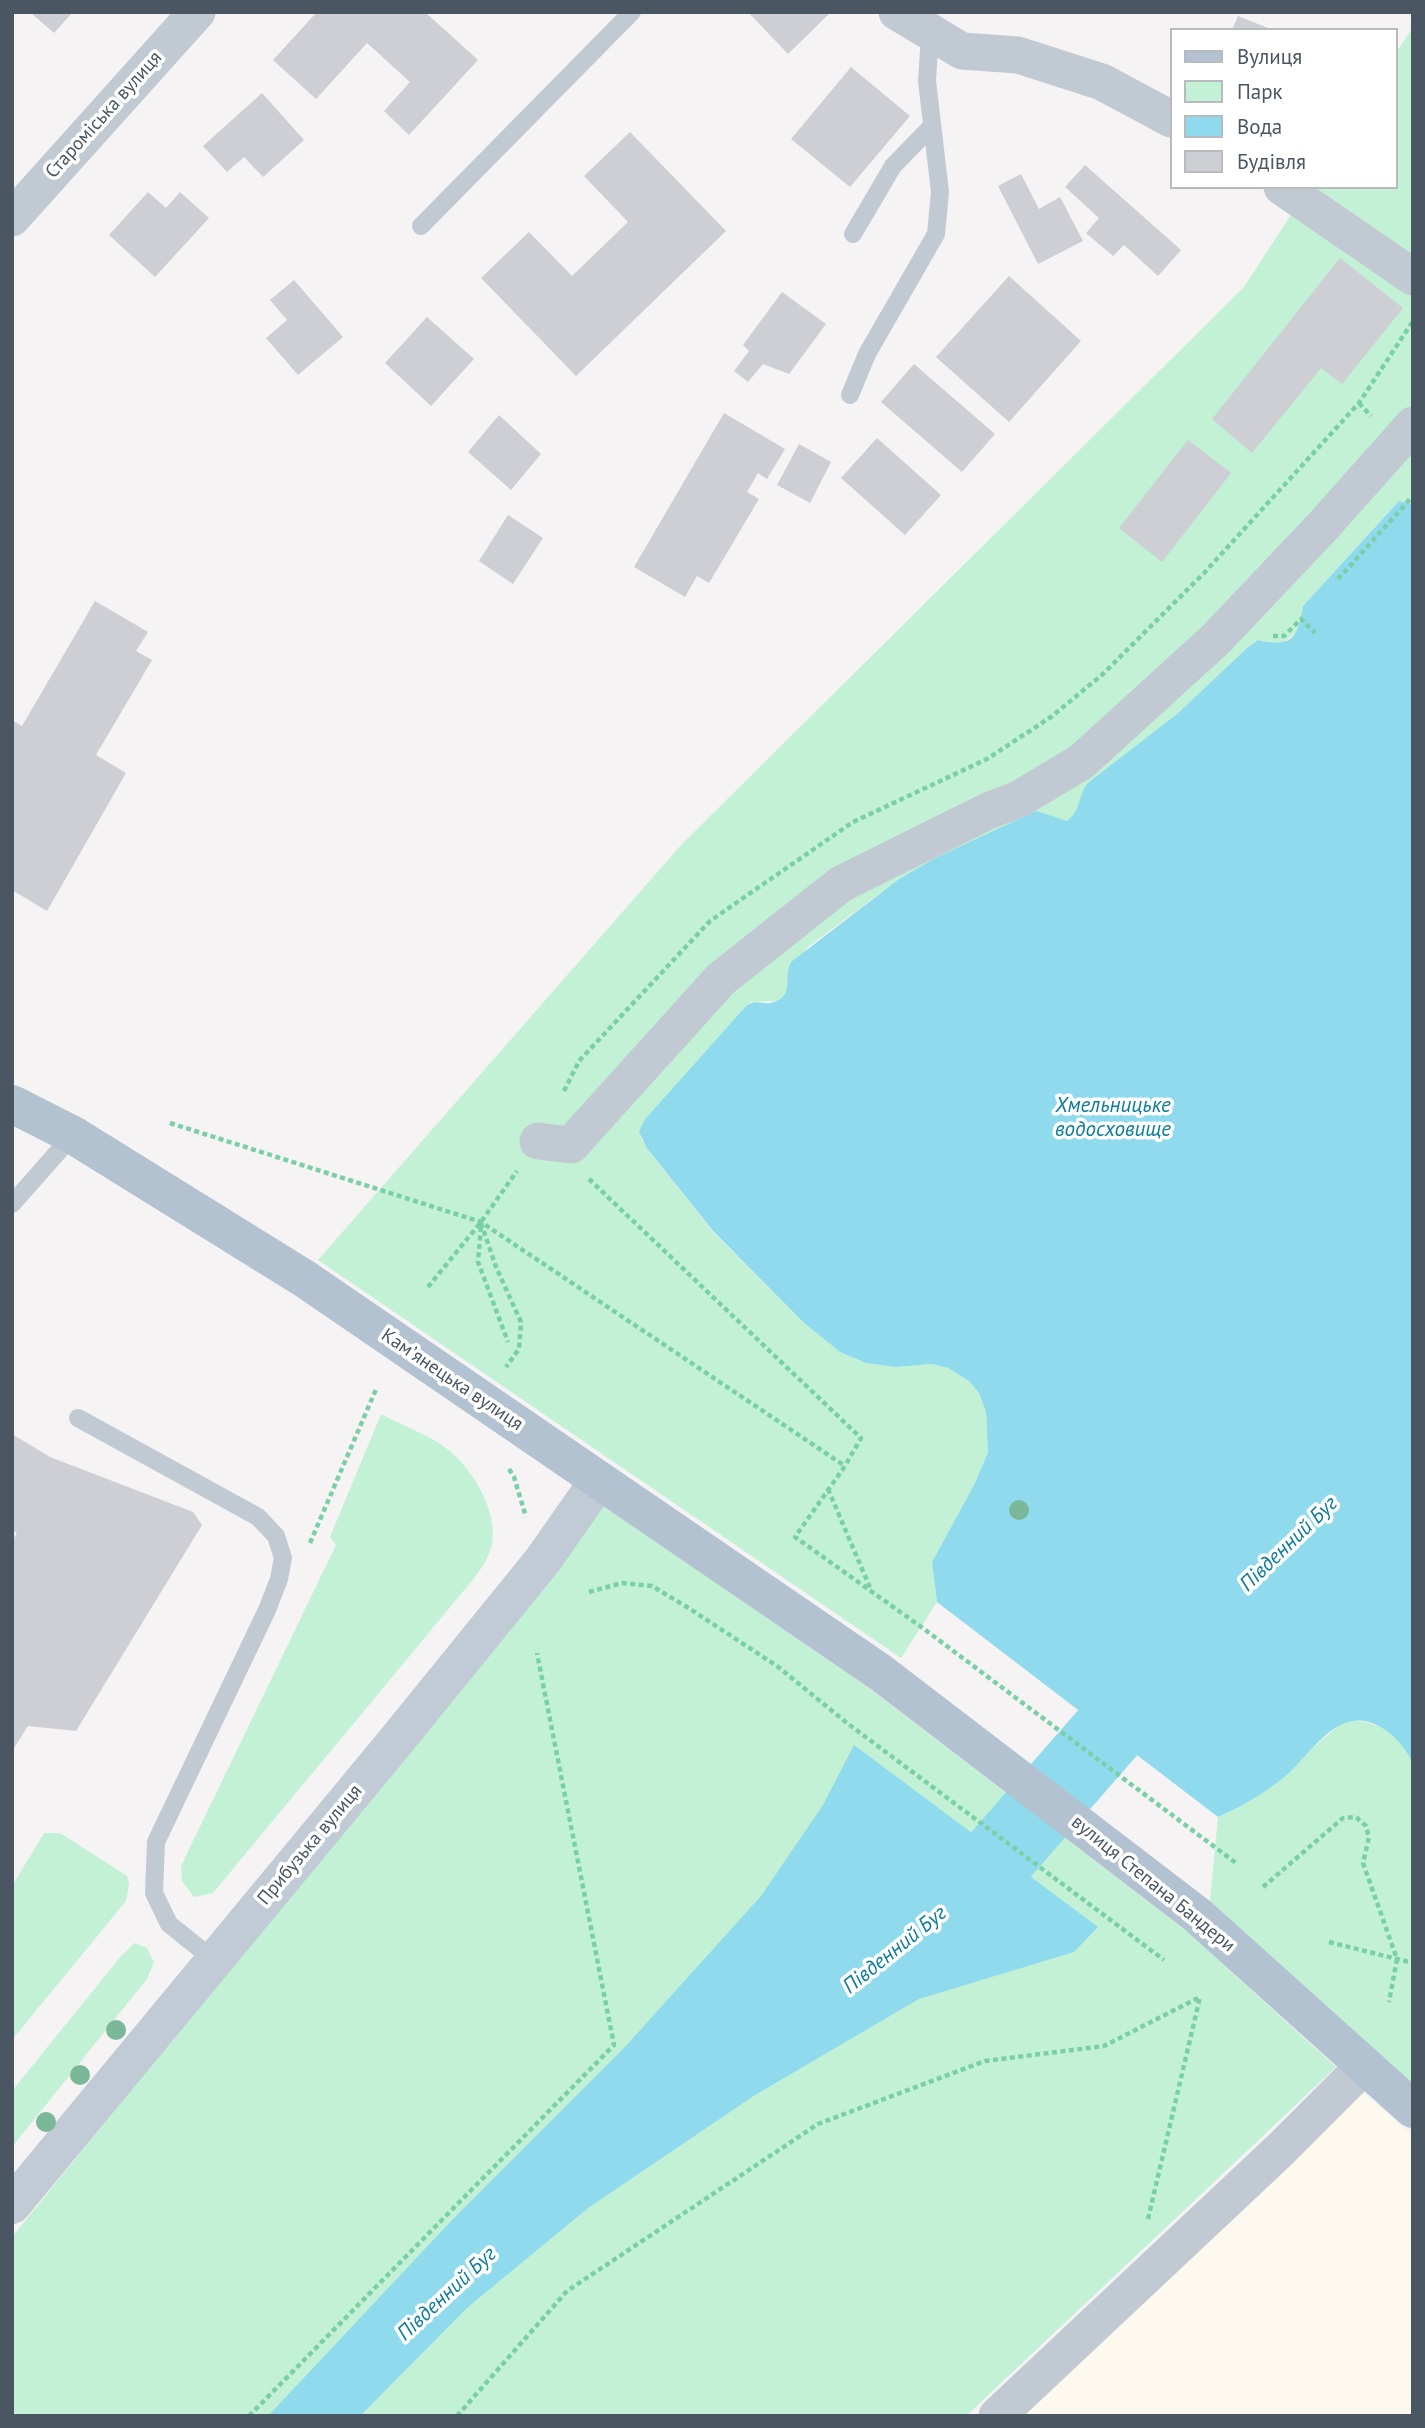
<!DOCTYPE html>
<meta charset="utf-8">
<style>
body{margin:0}
#map{position:relative;width:1425px;height:2428px;overflow:hidden;background:#f5f3f3;font-family:"PT Sans",sans-serif}
canvas{display:block}
.frame{position:absolute;inset:0;border:14px solid #4a5661;pointer-events:none}
.legend{position:absolute;left:1170px;top:28px;width:228px;height:161px;box-sizing:border-box;background:#fff;border:2px solid #b7bbc0;margin:0;padding:9px 12px;list-style:none;font-size:21px;color:#4a5661}
.legend li{display:flex;align-items:center;gap:14px;height:35px}
.legend b{width:35px;border:2px solid #b7bbc0}
</style>
<div id="map">
<canvas width="1425" height="2428"></canvas>
<div class="frame"></div>
<ul class="legend">
<li><b style="height:9px;background:#b3c2d1"></b>Вулиця</li>
<li><b style="height:19px;background:#c3f1d5"></b>Парк</li>
<li><b style="height:19px;background:#90daee"></b>Вода</li>
<li><b style="height:19px;background:#cdcfd5"></b>Будівля</li>
</ul>
</div>
<script>
const ctx = document.querySelector('canvas').getContext('2d');
ctx.lineJoin = 'round';
function paint(path, color) { ctx.fillStyle = color; ctx.fill(path, 'evenodd'); }
function trace(path, color, width, dash) { ctx.strokeStyle = color; ctx.lineWidth = width; ctx.lineCap = dash ? 'butt' : 'round'; ctx.setLineDash(dash || []); ctx.stroke(path); }
function write(font, color, halo, rows, align = 'center') {
  ctx.font = font + ' "PT Sans",sans-serif'; ctx.lineWidth = 7; ctx.setLineDash([]); ctx.textBaseline = 'middle'; ctx.strokeStyle = halo; ctx.fillStyle = color; for (const [text, x, y, turn = 0] of rows) {
    ctx.save(); ctx.translate(x, y); ctx.rotate((+turn || 0) * Math.PI / 180); ctx.textAlign = isNaN(turn) ? turn : align; if (halo) ctx.strokeText(text, 0, 0); ctx.fillText(text, 0, 0); ctx.restore();
  }
}
paint(new Path2D(`
 M1362,2091L1413,2137V2416H1018Z`), '#fdf9ef');
paint(new Path2D(`
 M1413,27V504L1399,501L1303,606L1301,628C1283,646 1282,645 1258,640L1247,648L1177,714L1090,781C1080,795 1082,810 1067,821L1036,812L935,858L899,879L808,947L788,976V991L785,996L777,1001L751,1002L746,1006L646,1118L641,1138L646,1147L713,1232L804,1323L840,1352L866,1363L896,1367L932,1364L948,1368L969,1381L979,1393L986,1412L988,1452L975,1483L932,1562L937,1602L901,1658L318,1260L681,845L1244,287L1309,187H1395V54Z
 M381,1414C403,1426 433,1436 452,1453C474,1472 498,1513 492,1544C489,1557 483,1566 475,1577L213,1893L194,1897L182,1881L181,1866L336,1545L330,1537Z
 M604,1506L870,1689L1185,1930L1336,2067L966,2416H12V2237Z
 M1346,1720C1380,1721 1398,1733 1413,1764V2086L1210,1901L1218,1817C1274,1793 1300,1755 1346,1720Z
 M44,1833H60L127,1876L129,1884L126,1901L12,2040V1886Z
 M135,1943L147,1948L154,1962L147,1979L12,2147V2091L121,1956Z`), '#c3f1d5');
paint(new Path2D(`
 M1399,501L1413,504V1764C1406,1749 1396,1736 1382,1728C1338,1701 1313,1754 1283,1778C1263,1794 1241,1807 1218,1817L937,1602L932,1562L975,1483L988,1452L986,1412L979,1393L969,1381L948,1368L932,1364L896,1367L866,1363L840,1352L804,1323L713,1231L646,1147L639,1131L646,1118L746,1006C756,998 763,1006 774,1002C795,995 783,977 791,962L899,879L935,858L1036,811L1067,821C1084,808 1076,794 1090,781L1177,714L1247,648L1258,640C1292,648 1298,638 1303,606Z
 M854,1745L1098,1927L1074,1952L919,1999L755,2095L588,2208L468,2307L360,2416H268L453,2219L624,2048L761,1896L823,1805Z`), '#90daee');
trace(new Path2D(`
 M928,1924L976,1883L1174,1657`), '#90daee', 74);
paint(new Path2D(`
 M30,12H73L54,33Z
 M317,12H425L478,60L409,135L384,111L410,82L367,43L316,99L273,60Z
 M748,12H831L788,54Z
 M1238,16L1273,30H1232Z
 M851,67L910,116L850,187L791,139Z
 M262,93L304,140L263,177L244,157L227,172L203,146Z
 M630,132L726,231L576,376L481,278L529,232L572,276L628,222L584,176Z
 M1085,165L1181,250L1158,276L1124,245L1113,256L1086,233L1099,218L1065,187Z
 M1021,174L1039,209L1060,197L1083,241L1038,264L998,186Z
 M148,192L166,208L180,192L209,218L155,277L109,235Z
 M1340,258L1403,308L1342,384L1321,368L1252,453L1212,419Z
 M1009,276L1081,341L1009,422L936,357Z
 M294,280L343,337L298,375L266,338L287,320L270,300Z
 M782,292L826,324L789,374L763,364L748,382L734,371L749,351L743,345Z
 M427,317L474,359L431,406L385,363Z
 M914,364L995,434L962,472L881,402Z
 M724,413L785,449L767,479L758,473L747,492L759,499L709,583L697,576L685,597L634,567Z
 M499,415L541,454L511,490L468,452Z
 M877,438L941,495L905,535L841,478Z
 M1188,440L1231,473L1162,562L1119,528Z
 M799,444L831,462L810,503L777,485Z
 M508,515L543,538L513,584L479,561Z
 M95,601L148,632L136,651L152,660L96,755L126,773L47,911L12,890V720L22,726Z
 M12,1434L50,1457L193,1512L202,1525L76,1731L28,1726L12,1751V1541L17,1533L12,1530Z`), '#cdcfd5');
trace(new Path2D(`
 M1359,403L1371,416
 M1338,579L1413,496
 M1273,636H1284L1301,619L1315,633
 M564,1091L579,1061L710,921L853,822L987,759L1051,717L1103,674L1205,572L1359,403L1413,321
 M170,1123L481,1222L845,1466L795,1537L920,1626L1236,1863
 M589,1179L861,1438L845,1466
 M481,1223L496,1267L521,1322L519,1349L506,1367
 M481,1227L478,1262L508,1342
 M428,1287L481,1222L517,1171
 M509,1469L514,1477L526,1517
 M828,1489L871,1590
 M310,1543L377,1387
 M589,1592L622,1583L652,1586L687,1607L777,1666L847,1723L1164,1960
 M1263,1887L1343,1818L1356,1817L1366,1826L1369,1837L1363,1863L1397,1959L1389,2002
 M1329,1942L1413,1963
 M1148,2219L1200,1997
 M249,2416L614,2045L537,1653
 M457,2416L567,2291L818,2124L985,2061L1104,2046L1200,1997`), '#7ad0a6', 4.5, [5, 3.5]);
trace(new Path2D(`
 M421,226L632,12
 M853,234L893,166L930,128
 M850,395L867,354L936,234L940,192L927,81L930,34
 M12,1204L73,1135
 M78,1418L258,1517L276,1536L283,1558L279,1579L267,1610L156,1842L154,1893L169,1924L214,1960`), '#c1cad2', 18);
trace(new Path2D(`
 M897,12L962,51L1018,55L1102,82L1171,119
 M1282,187L1413,277
 M12,218L197,12
 M538,1141L571,1145L721,979L841,884L988,811L1019,799L1081,762L1216,639L1323,526L1413,425
 M997,2416L1280,2150L1365,2065`), '#c1cad2', 37);
trace(new Path2D(`
 M12,2205L396,1741L543,1560L599,1480`), '#c1cbd6', 38);
trace(new Path2D(`
 M12,1104L73,1135L305,1279L881,1673L1197,1915L1413,2109`), '#b3c2d1', 38);
ctx.fillStyle = '#7bb799';
for (const [x, y] of [
 [1019,1510],
 [116,2030],
 [80,2075],
 [46,2122]
]) { ctx.beginPath(); ctx.arc(x, y, 10, 0, 2 * Math.PI); ctx.fill(); }
write('19px', '#4a5661', '#fff', [
 ["Староміська вулиця",104,115,-48],
 ["Камʼянецька вулиця",452,1380,34],
 ["Прибузька вулиця",310,1845,-50],
 ["вулиця Степана Бандери",1153,1884,39]
]);
write('italic 21px', '#0c7c9b', '#fff', [
 ["Хмельницьке",1113,1106],
 ["водосховище",1113,1130],
 ["Південний Буг",1289,1544,-44],
 ["Південний Буг",895,1950,-39],
 ["Південний Буг",447,2294,-43]
]);
</script>
